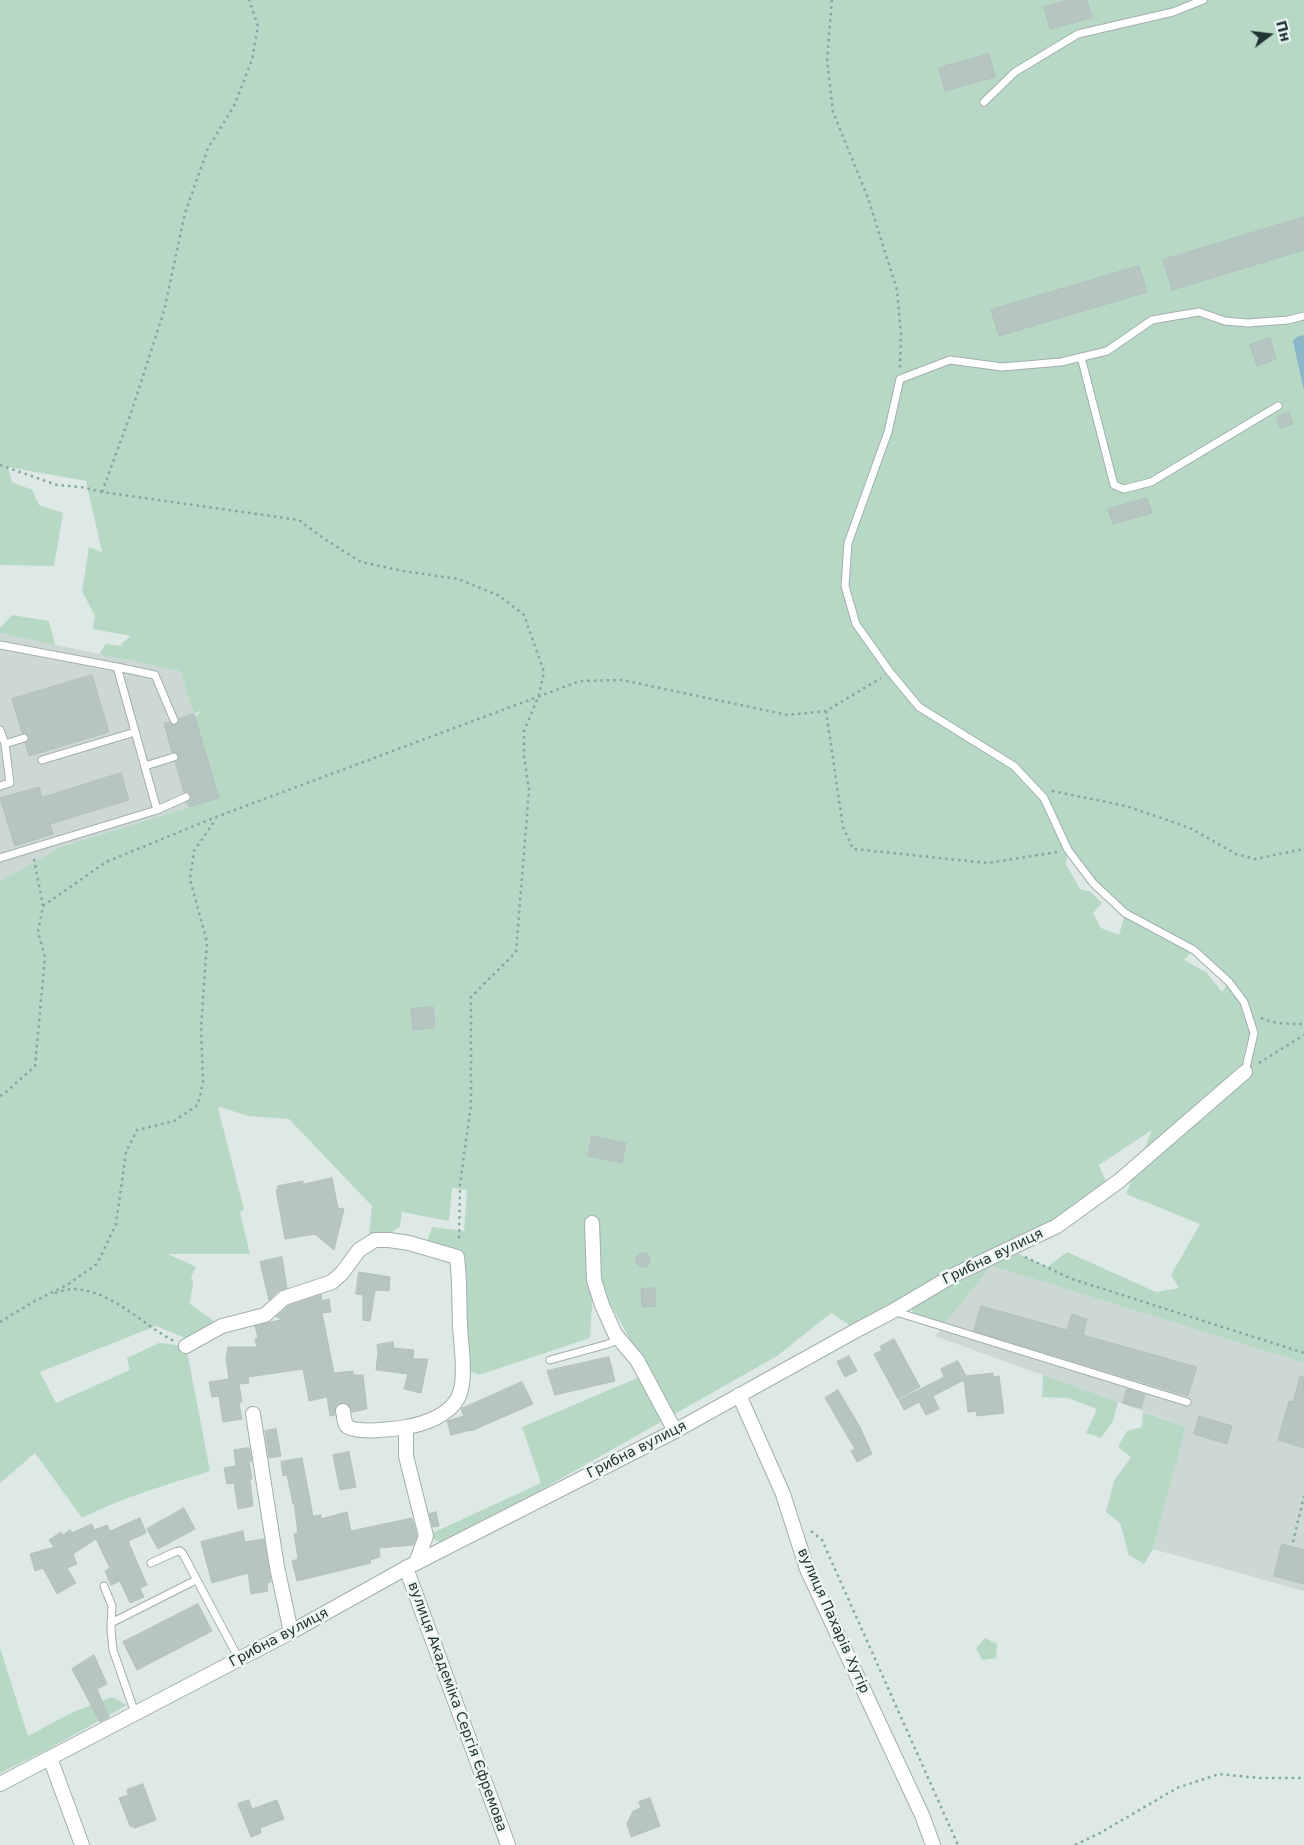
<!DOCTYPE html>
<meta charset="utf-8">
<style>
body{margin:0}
#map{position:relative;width:1304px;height:1845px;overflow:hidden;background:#dee8e5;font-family:"DejaVu Sans",sans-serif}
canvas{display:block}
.north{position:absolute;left:1244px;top:10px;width:50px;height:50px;-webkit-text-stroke:4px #eef5f3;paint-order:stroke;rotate:75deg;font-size:14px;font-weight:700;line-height:20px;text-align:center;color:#213634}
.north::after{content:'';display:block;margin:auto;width:18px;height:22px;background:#213634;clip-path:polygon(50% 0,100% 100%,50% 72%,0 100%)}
</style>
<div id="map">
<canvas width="1304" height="1845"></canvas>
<div class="north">Пн</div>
</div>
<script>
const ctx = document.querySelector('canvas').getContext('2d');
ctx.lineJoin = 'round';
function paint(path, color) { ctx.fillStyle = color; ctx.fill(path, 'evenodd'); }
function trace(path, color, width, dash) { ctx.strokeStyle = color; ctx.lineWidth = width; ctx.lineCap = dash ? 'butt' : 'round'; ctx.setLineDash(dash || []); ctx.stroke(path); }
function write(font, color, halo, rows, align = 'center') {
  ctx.font = font + ' "DejaVu Sans",sans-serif'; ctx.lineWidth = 5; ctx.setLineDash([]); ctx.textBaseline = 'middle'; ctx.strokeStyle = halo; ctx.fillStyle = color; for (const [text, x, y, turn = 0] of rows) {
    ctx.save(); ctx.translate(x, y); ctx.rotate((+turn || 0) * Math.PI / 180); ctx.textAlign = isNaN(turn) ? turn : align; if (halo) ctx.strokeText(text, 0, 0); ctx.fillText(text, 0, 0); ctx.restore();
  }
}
paint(new Path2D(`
 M0,633L180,671L194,714L219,798L61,847L0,881Z
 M992,1266L1304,1363V1591L1153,1549L1186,1427L935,1336Z`), '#cdd8d4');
paint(new Path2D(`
 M0,0H1304V1363L992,1266L942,1327L914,1318L910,1301L857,1330L831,1313L777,1356L539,1491L440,1542L426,1536L541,1483L522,1427L637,1378L648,1371L603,1291L593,1229L594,1274L590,1338L479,1375L462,1367L458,1264L462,1249L457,1257L425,1247L432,1227L464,1231L467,1190L452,1188L449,1221L402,1212L400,1226L383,1239L368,1243L372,1206L289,1119L248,1116L220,1107L218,1108L244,1209L240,1213L250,1254H168L196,1267L191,1278L193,1282L190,1304L214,1321L188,1339L156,1326L40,1372L56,1403L130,1370L127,1358L159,1343L186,1346L210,1471C167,1485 123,1497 82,1518L35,1453L0,1483V881L61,847L219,798L195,717L202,710L194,714L180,671L99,654L106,644L121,646L122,643L131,636L93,629L95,616L82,591L89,547L102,552L86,481L8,467L12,482L32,490L39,505L63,513L54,566L0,565ZM1068,850L1093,883L1125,913L1119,935L1101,928L1093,913L1102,903L1091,892L1080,889L1066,864ZM1193,950L1229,982L1222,992L1207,973L1184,960ZM1152,1130L1126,1194L1200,1224L1171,1275L1179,1288L1156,1292L1067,1252L1047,1267L1008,1249L1109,1189L1099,1165Z
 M12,615L49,621L55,645L0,633V628Z
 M1043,1375L1118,1402L1113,1421L1101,1438L1086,1433L1097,1409L1068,1398L1042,1397Z
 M1143,1412L1186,1427L1153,1549L1144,1564L1129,1555L1120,1523L1106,1512L1114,1481L1131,1457L1118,1447L1127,1431L1142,1427Z
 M985,1638L997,1644L996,1658L982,1660L976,1648Z
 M0,1648L28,1736L71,1713L112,1697L127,1705L47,1750L0,1773Z`), '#b8d8c6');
paint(new Path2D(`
 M1304,335V391L1293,341L1297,337Z`), '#8ab6c9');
const building = new Path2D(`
 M1068,0H1087L1092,18L1050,29L1044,7Z
 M989,54L995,77L945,91L939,68Z
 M1304,217V250L1172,290L1163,260Z
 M1139,266L1147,292L999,336L991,310Z
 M1270,338L1276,359L1257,366L1250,345Z
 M1289,412L1293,424L1280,428L1277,417Z
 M1147,498L1152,513L1113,524L1108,509Z
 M92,675L109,732L29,756L25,743L28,741L29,737L27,734L22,733L12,699Z
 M194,714L219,798L189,807L187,802L191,800V795L189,792H184L175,762L178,760L179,756L177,753L172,752L164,723L169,722L171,724L176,725L178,723L179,719Z
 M121,773L129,800L50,824L53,834L15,846L0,798L39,787L42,797Z
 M433,1007L435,1028L413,1030L411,1009Z
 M592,1136L626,1143L622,1163L588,1156Z
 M332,1178L338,1208L344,1209L334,1250L315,1234L285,1239L276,1190H278L277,1186L303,1181V1184Z
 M636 1260a7 7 0 1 1 14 0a7 7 0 1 1-14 0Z
 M282,1257L287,1288L278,1291L269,1300L260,1262Z
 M359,1272L390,1277L389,1291L375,1290L370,1321L363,1320V1295L356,1294Z
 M655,1288L656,1306L642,1307L641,1289Z
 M321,1295L322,1301L329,1299L331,1312L322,1313L334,1373L353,1371V1375H363L367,1409L352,1412L349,1405L341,1403L335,1408V1415L330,1416L327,1397L309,1401L303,1369L248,1377L249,1383L239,1384L242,1402L239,1403L242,1419L223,1422L219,1396L212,1397L209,1382L229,1379L226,1359L228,1347H257L255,1339L258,1338L255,1326L284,1319L276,1317L288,1306Z
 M981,1306L1067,1330L1072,1314L1087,1319L1083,1335L1197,1367L1188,1396L974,1331Z
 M894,1339L920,1387L898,1399L874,1354L882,1350L880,1347Z
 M393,1342L394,1348L414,1350L413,1359H428L421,1393L404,1389L408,1374L376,1370L378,1352L377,1345Z
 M849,1356L857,1371L845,1377L837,1362Z
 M609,1357L615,1381L555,1395L547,1371Z
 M958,1361L966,1376L993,1373V1377L999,1376L1004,1413L977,1416L976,1411L968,1412L964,1380L933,1396L939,1409L926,1415L919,1402L904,1410L899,1400L944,1377L941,1369Z
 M1300,1377H1304V1448L1278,1440L1289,1401L1293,1402Z
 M522,1382L533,1404L471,1431V1430L451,1435L447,1421L464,1416L461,1409Z
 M1127,1389L1145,1395L1141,1408L1123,1403Z
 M838,1390L860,1427L872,1454L857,1462L851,1451L855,1449L825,1398Z
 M1199,1416L1232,1426L1227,1444L1194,1434Z
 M276,1429L281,1456L269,1458L265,1431Z
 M249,1448L252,1461L249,1462L252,1479H250L253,1506L238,1509L234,1483L227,1484L224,1468L236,1466L234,1450Z
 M349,1452L356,1487L340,1490L333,1455Z
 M302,1458L313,1516L321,1515V1519L347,1512L351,1531L412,1518L417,1536L413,1545L379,1548L380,1557L370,1560L371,1563L297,1581L292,1561L298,1559L294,1534L298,1533L294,1503L293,1504L287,1475L283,1476L281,1462Z
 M184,1508L195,1529L158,1549L147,1529Z
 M436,1512L439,1526L433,1527L429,1514Z
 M140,1518L146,1533L128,1541L147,1585L140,1588L144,1597L130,1603L120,1581L111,1585L105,1571L110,1568L96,1539L73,1554L77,1564L67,1568L76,1583L57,1594L43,1568L35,1571L30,1554L54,1547L49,1540L61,1532L63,1535L70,1530L72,1533L92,1524L94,1530L107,1525L110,1531Z
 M243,1531L245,1542L264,1539L271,1582L267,1583L268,1591L251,1594L248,1573L212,1583L201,1542Z
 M1282,1544L1304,1550V1584L1274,1576Z
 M198,1604L212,1631L137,1670L123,1642Z
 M94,1655L107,1684L97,1689L109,1717L100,1722L72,1669Z
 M143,1784L156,1820L135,1828L130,1826L119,1798L128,1795L127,1790Z
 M650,1798L660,1826L631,1837L627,1824L633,1811L641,1808L639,1802Z
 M249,1800L252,1809L277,1800L284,1819L260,1828L261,1833L251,1837L238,1804Z`);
paint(building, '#b7c5c1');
trace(building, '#b1c1bd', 1);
const lane = new Path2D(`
 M984,102L1015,72L1078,34L1173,12L1203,0
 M1081,357L1114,485L1124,489L1151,482L1278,406
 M0,645L117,667L157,810L0,858
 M117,667L155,675L174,720
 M0,730L5,744L10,783L0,786
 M5,744L24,738
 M42,760L135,732
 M145,766L174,757
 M157,810L186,797
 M1245,1072L1254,1033L1244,1002L1229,982L1194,950L1125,913L1093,883L1068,850L1044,798L1014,766L919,707L890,672L856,624L845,586L848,543L888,432L900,379L950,360L1002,367L1061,362L1107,351L1152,320L1175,316L1199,312L1225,321L1248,323L1288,320L1304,316
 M893,1311L1187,1402
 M550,1360L608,1344L619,1339
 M151,1563L175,1552L180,1551L183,1554L239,1659
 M104,1586L112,1606L111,1630L113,1650L135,1713
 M111,1623L196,1580`);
const street = new Path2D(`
 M592,1223L594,1280L602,1305L615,1334L637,1360L675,1431
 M186,1346L222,1326L265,1315L284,1298L332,1282L342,1273L359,1250L375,1240H389L409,1243L457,1257C460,1280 459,1303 460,1326C461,1346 467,1380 458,1398C449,1415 425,1424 406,1427V1456L426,1536L416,1563
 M739,1395L783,1494L807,1569L922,1815L933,1845
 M343,1411C344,1416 344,1423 347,1426C356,1434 395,1429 406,1427
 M253,1414L277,1567L291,1632
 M406,1568L508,1845
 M50,1758L82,1845
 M0,1784L291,1632L406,1568L675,1431L857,1330L893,1311L954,1275L1057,1226L1119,1181L1245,1072`);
trace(lane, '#a2afac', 9);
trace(street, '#a2afac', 16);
trace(new Path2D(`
 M832,0L827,60L833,112L868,198L897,290L901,334L900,368
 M0,465L57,485L81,487L102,492L299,520L323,538L361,562L403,571L458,579L500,596L524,615L544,672L539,695L524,731V756L529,790L516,952L471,997V1105L460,1184L459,1242
 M102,492L131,413L164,311L185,213L208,148L234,106L252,60L258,26L249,0
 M826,711L843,827L853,849L988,863L1057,852
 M1052,791L1126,806L1190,828L1236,854L1255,859L1304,849
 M43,906L106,862L216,817L580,681L622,680L788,715L826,711L881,678
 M1261,1018C1274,1024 1290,1024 1304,1024
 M1259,1063L1304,1035
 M0,1096L5,1093L35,1066L45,957L38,932L43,906L34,859
 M1025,1257L1072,1279L1304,1353
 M55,1293C61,1291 68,1289 74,1289C113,1291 141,1324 174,1341
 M0,1322L33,1302L67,1285L97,1264L116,1224L126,1152L137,1130L174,1121L198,1105L203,1082L201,1028L207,942L190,879L194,851L216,819
 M811,1531L822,1540L958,1845
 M1293,1542L1304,1496
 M1075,1845L1100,1833L1177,1788L1219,1774L1259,1778H1304`), '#81a9a2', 2.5, [2.5, 4]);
trace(lane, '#fff', 7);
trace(street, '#fff', 14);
write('14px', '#213634', '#eef5f3', [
 ["Грибна вулиця",993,1257,-26],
 ["Грибна вулиця",637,1450,-27],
 ["вулиця Пахарів Хутір",833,1621,66],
 ["Грибна вулиця",279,1638,-28],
 ["вулиця Академіка Сергія Єфремова",457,1707,70]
]);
</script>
